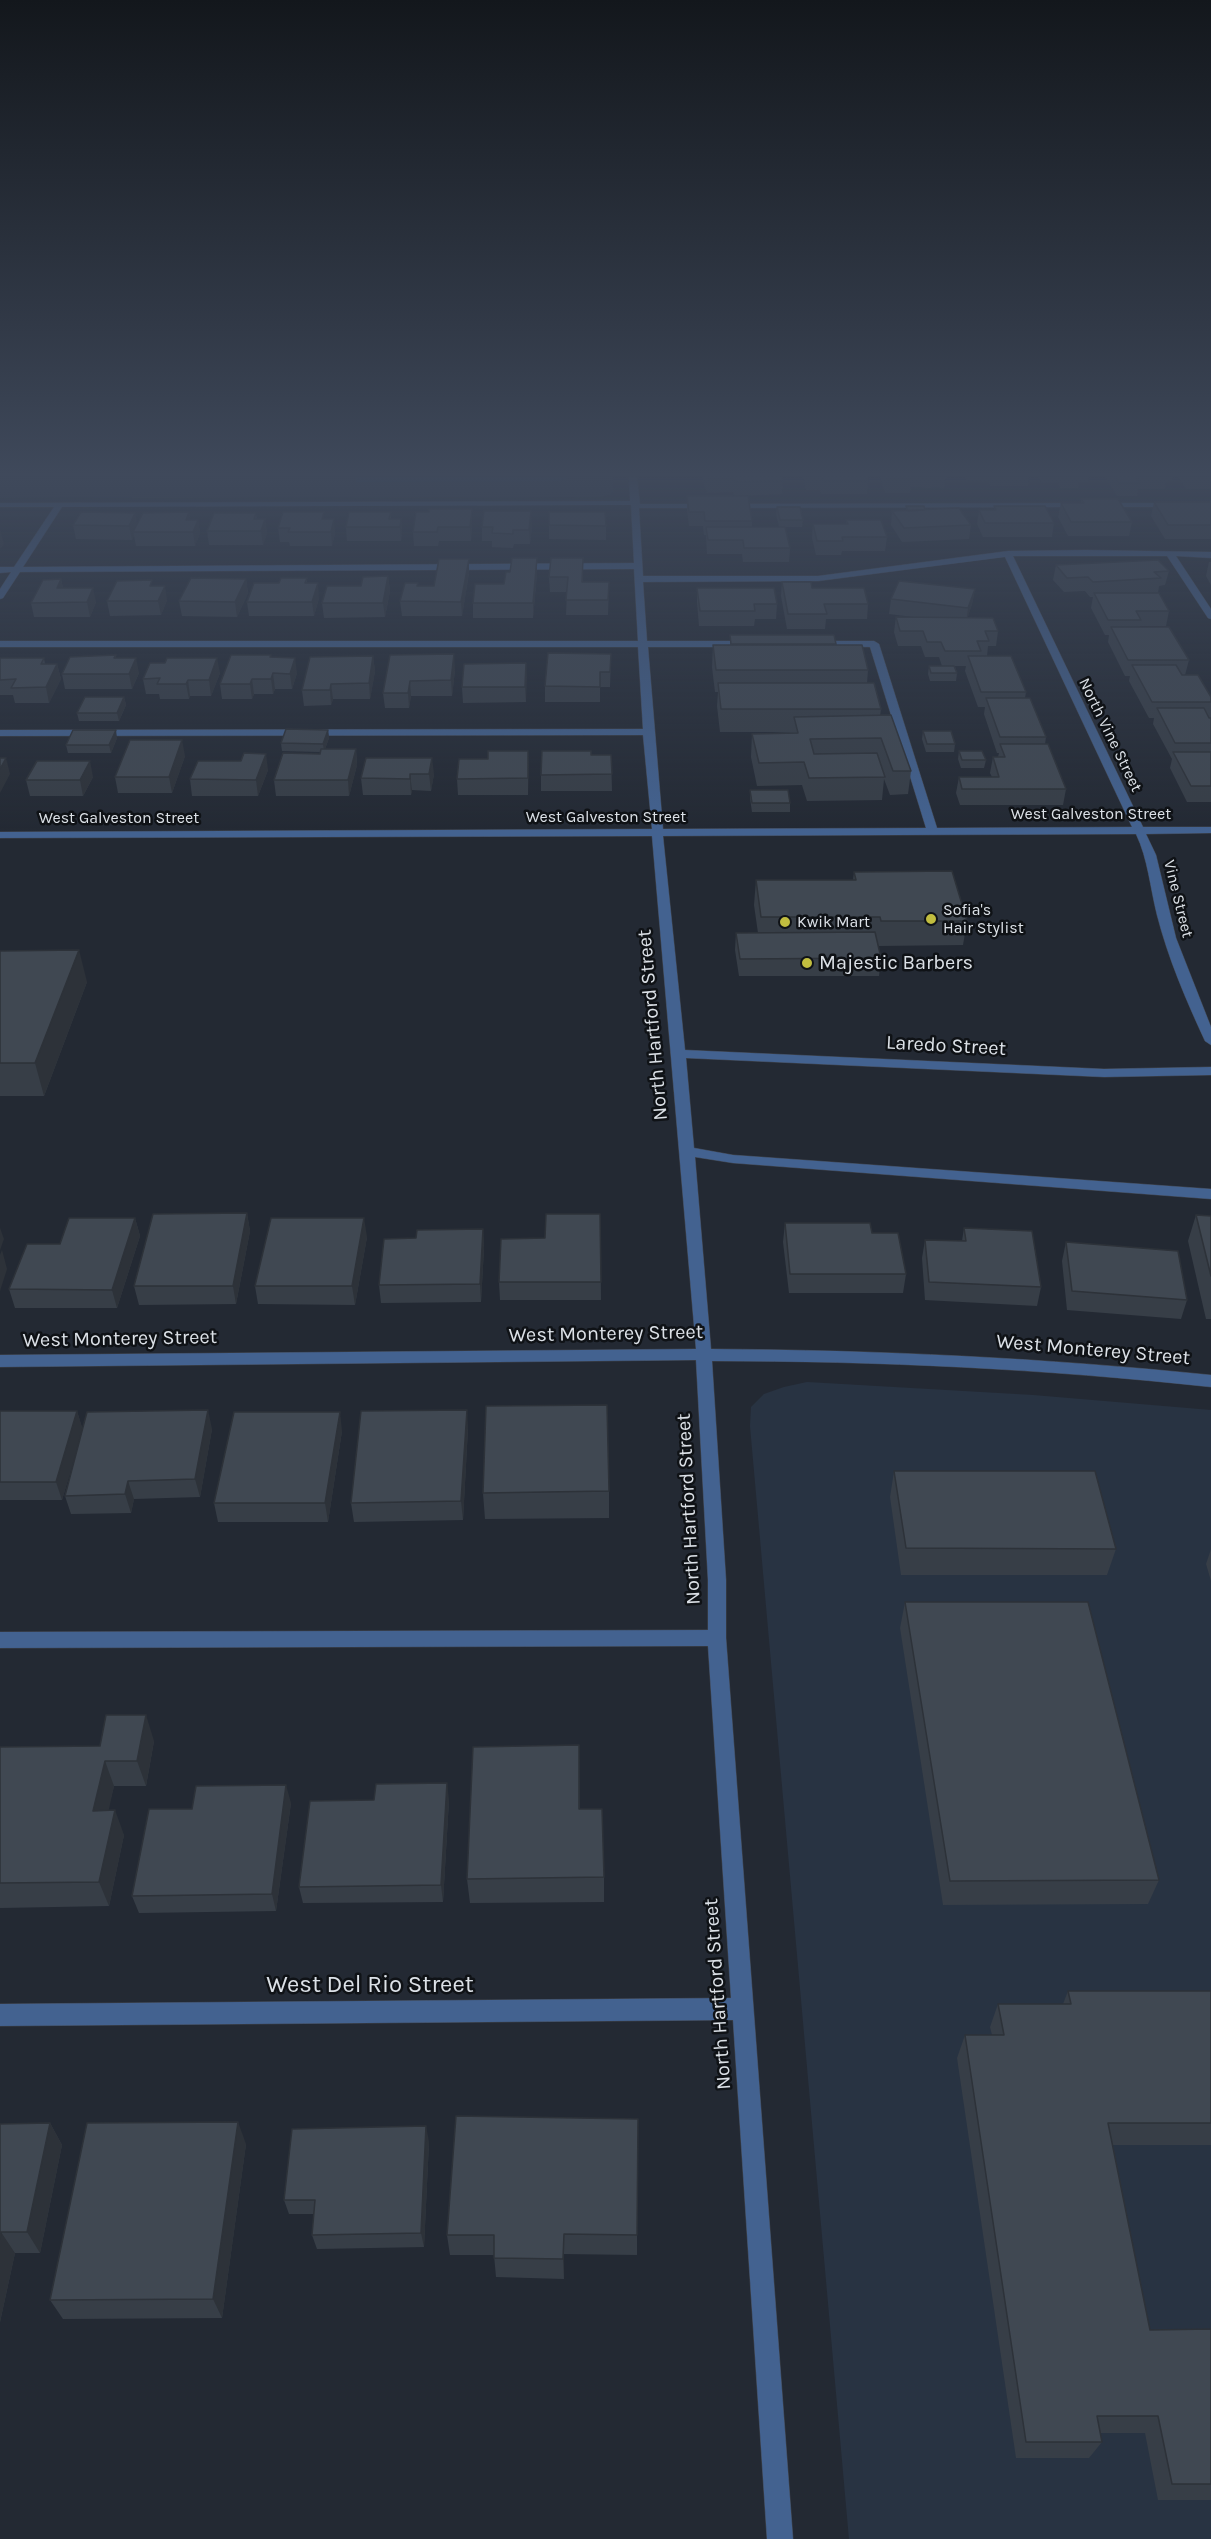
<!DOCTYPE html>
<style>
body{margin:0}
canvas{display:block;background:#232933}
</style>
<canvas width="1211" height="2539"></canvas>
<script>
const ctx = document.querySelector('canvas').getContext('2d');
ctx.lineJoin = 'round';
function paint(path, color) { ctx.fillStyle = color; ctx.fill(path, 'evenodd'); }
function trace(path, color, width, dash) { ctx.strokeStyle = color; ctx.lineWidth = width; ctx.lineCap = dash ? 'butt' : 'round'; ctx.setLineDash(dash || []); ctx.stroke(path); }
function write(font, color, halo, rows, align = 'center') {
  ctx.font = font + ' Karla,sans-serif'; ctx.lineWidth = 5; ctx.setLineDash([]); ctx.textBaseline = 'middle'; ctx.strokeStyle = halo; ctx.fillStyle = color; for (const [text, x, y, turn = 0] of rows) {
    ctx.save(); ctx.translate(x, y); ctx.rotate((+turn || 0) * Math.PI / 180); ctx.textAlign = isNaN(turn) ? turn : align; if (halo) ctx.strokeText(text, 0, 0); ctx.fillText(text, 0, 0); ctx.restore();
  }
}
paint(new Path2D(`
 M0,477H613V491L611,495L597,497L0,498Z
 M807,1382L1033,1395L1211,1410V2539H849L750,1426L751,1407L764,1394L784,1387Z`), '#283342');
paint(new Path2D(`
 M356,477H571L560,481L356,482Z`), '#113d79');
const minor = new Path2D(`
 M629,477H637L640,504H707L711,506L707,508H639L643,576H818L1008,551L1086,550L1211,552V558L1176,556L1211,609V619L1208,618L1167,556H1013L1143,827H1211V833L1146,834L1156,855L1176,938L1211,1027V1045L1205,1041C1186,1000 1168,958 1157,915C1150,887 1148,859 1136,834L663,836L685,1050L1104,1069L1211,1067V1075L1104,1077L686,1058L694,1148L733,1155L1211,1189V1199L733,1163L695,1157L711,1349C879,1350 1045,1358 1211,1375V1387C1045,1369 879,1361 712,1361L726,1580V1638L793,2539H767L733,2020L0,2026V2004L731,1998L708,1646L0,1648V1632L708,1630V1580L696,1360L0,1367V1355L696,1349L652,836L0,838V832L652,829L643,735L0,736V730L643,729L638,647H0V641H638L634,569L20,572L3,598L0,599V589L11,572L0,573V567H14L54,507H0V503L630,501ZM631,505L634,563L23,567L62,507ZM1005,557L1132,827L937,828L879,644L874,641H816L813,642V646L870,647L926,828L663,829L648,647H750L755,644L750,641H647L643,582L818,581Z
 M1079,503H1082V507L731,508L727,506L731,504Z
 M1103,503H1211V507H1100V503Z`);
trace(minor, '#414650', 1);
paint(minor, '#436290');
paint(new Path2D(`
 M703,477H781L783,481L782,494L734,496L733,492L707,493L703,481Z
 M803,477H867L868,481L867,494H821L820,490H806Z
 M880,477H946L944,488L911,487L910,493H885Z
 M965,477H1029L1028,486H990L988,481H966Z
 M1039,477H1089L1088,482H1079L1078,488H1060L1058,483H1041Z
 M1105,477H1173L1172,481H1166L1165,489H1138L1137,496H1117Z
 M1178,477H1211V489H1186Z
 M687,496L752,521V527H779L776,514L777,507L803,520L802,527H785L790,548L789,562H743L742,554H707L706,535H704L703,526H689L687,510Z
 M1081,499L1132,522L1129,536H1068L1058,517L1061,503H1081Z
 M1154,502H1211V539H1165L1151,516Z
 M906,506L925,510L971,525L969,539L902,542L891,525L892,511H906Z
 M994,506L1054,523L1052,537H983L977,524L979,510H994Z
 M189,512L190,520H198L200,533L195,546H136L134,535L132,540L76,539L73,525L135,513L137,524Z
 M391,512V519H401L402,533L401,541H347L346,527Z
 M416,512L472,523L471,541H439L438,546H414L413,532Z
 M549,512L606,526V540L549,539Z
 M256,513L257,519H265L267,533L263,545H209L207,531Z
 M324,519L335,533L332,546H290L289,542H280L278,528Z
 M846,520L887,537L885,551H842L841,555H816L812,538L813,524H846Z
 M532,525L530,544H514L513,548L492,547V541H482V527Z
 M583,558V582H609L608,615H566L567,592H550L549,577Z
 M1209,562H1211V585L1206,576Z
 M1056,565L1169,571L1165,585L1159,586L1158,593L1169,611L1166,626H1140V627L1189,660L1185,675L1211,697V802H1187L1170,768L1172,759L1153,724L1154,718H1149L1129,681L1130,676H1125L1108,642L1109,635H1105L1091,608L1093,597H1090L1085,591L1064,592L1053,580Z
 M469,573L462,616H402L400,601L418,586H434Z
 M537,573L533,618H473V603L504,584Z
 M388,576L390,591L385,617L324,618L322,603Z
 M307,578V583L319,598L314,616H249L247,602L279,583Z
 M61,579L63,588L96,602L90,617H34L31,603Z
 M246,579L248,593L237,617L182,616L179,601Z
 M782,582L812,588L868,604L867,619H826L825,629H787L781,596Z
 M153,586L167,600L161,615L110,616L107,601Z
 M697,588L777,604L776,619H755L754,626H699L697,602Z
 M975,589L972,604L967,618L998,631L996,646H988L987,656L1026,692L1025,698L1046,737L1045,744L1066,789L1063,805H960L956,793L959,777H992L990,773L993,757H998L999,753H997L984,714L985,707H978L965,671L966,666H955L957,673L956,681H930L928,674L929,666H942L939,657H925L921,646H898L894,632L896,617L921,618L889,614L891,599Z
 M730,635L836,645L868,670L867,683L881,709L880,716L911,771L908,794L890,795L884,779L882,800L807,801L802,785L757,786L751,757L752,734L793,732H720L717,706L718,692H715L712,667L713,645H730Z
 M611,654L610,687H600V702H545V686Z
 M116,655V658L139,673L132,689H65L62,674Z
 M390,655L455,670L452,696H411L409,708H385L383,693Z
 M373,656L375,671L370,699H333L331,705L304,706L302,690Z
 M271,657L297,673L292,689H275L273,694H254L252,699H222L220,684Z
 M0,658H44L45,664H57L61,679L49,703H15L13,695H0Z
 M526,663V702L463,703L462,687Z
 M220,673L211,696H190L189,699H160L159,694H146L143,679Z
 M124,697L126,705L119,721H79L77,713Z
 M328,730L329,738L325,749H356L357,765L349,796H276L274,780L320,754V752L282,751L281,743Z
 M923,731L955,744L954,752H926L922,739Z
 M117,738L111,753H68L66,745Z
 M528,751V795H458L457,779L488,759Z
 M959,751L986,760L984,768H961L958,759Z
 M591,755H611L612,791H541V775Z
 M185,756L172,793H118L115,777Z
 M366,758L434,774L431,791L412,790L411,795H363L361,778Z
 M268,770L258,796H192L190,779Z
 M93,777L83,796H30L26,780Z
 M750,790L790,803V812H752L750,798Z
 M854,872L967,921L963,945L878,946L881,958L879,976H739L735,950L736,933H758L754,905L756,880H853Z
 M0,951L87,982L44,1096H0Z
 M247,1213L250,1231L236,1304L139,1305L134,1286Z
 M600,1214L601,1300H500L499,1282L545,1238Z
 M1196,1215L1211,1216V1319H1206L1188,1241Z
 M135,1218L140,1236L117,1308H15L9,1289L60,1244Z
 M785,1223L872,1233L906,1274L903,1293H789L783,1242Z
 M964,1228L1041,1287L1037,1306L925,1300L922,1258L925,1240L962,1241Z
 M483,1229L484,1248L481,1302L381,1303L379,1285L416,1238Z
 M367,1237L355,1305L258,1304L255,1286Z
 M1066,1242L1187,1300L1181,1319L1067,1310L1062,1261Z
 M0,1411H77L82,1428L212,1429L200,1497L134,1499L131,1513L71,1514L65,1496L75,1456L62,1500H0Z
 M468,1428L463,1520L354,1522L351,1503Z
 M342,1431L328,1522H218L214,1503Z
 M894,1471L1116,1549L1107,1575H901L890,1497Z
 M609,1491V1518L485,1519L483,1493Z
 M1211,1549V1581L1206,1564Z
 M905,1602L1159,1880L1148,1904L943,1905L900,1628Z
 M154,1741L146,1786H114L108,1810L124,1835L109,1906L0,1908V1747L100,1746Z
 M579,1745L580,1809L604,1877V1902L470,1903L467,1879Z
 M449,1800L443,1902L303,1903L299,1887Z
 M291,1803L276,1911L139,1913L132,1896L192,1809Z
 M1068,1991H1211V2145H1113L1150,2330L1211,2329V2500H1158L1145,2433H1100L1102,2442L1089,2458H1016L957,2058L965,2035H992L990,2027L998,2004H1063Z
 M456,2116L637,2235V2255L564,2254V2279L496,2277L494,2255H450L447,2235Z
 M50,2123L62,2145L40,2253H15L0,2322V2124Z
 M429,2142L424,2247L317,2249L312,2235L314,2214H289L284,2200Z
 M246,2144L222,2318L63,2319L50,2300Z`), '#373e47');
paint(new Path2D(`
 M472,509V523L471,541L470,527Z
 M531,511L532,525L530,544L529,530Z
 M189,512L191,526L186,520Z
 M135,513L138,527L133,532L134,535L132,540L129,526Z
 M265,519L267,533L263,545L261,531Z
 M334,519L335,533L332,546L331,532Z
 M401,519L402,533L401,541L400,527Z
 M198,520L200,533L195,546L193,532Z
 M0,530L4,544L0,549Z
 M537,558V573L533,618V603Z
 M469,559V573L462,616L461,602Z
 M388,576L390,591L385,617L383,603Z
 M61,579L64,594L57,588Z
 M246,579L248,593L237,617L235,602Z
 M318,583L319,598L314,616L312,602Z
 M165,586L167,600L161,615L158,601Z
 M93,588L96,602L90,617L87,602Z
 M975,589L972,604L966,623L968,608Z
 M454,654L455,670L452,696L451,680Z
 M373,656L375,671L370,699L369,683Z
 M136,658L139,673L132,689L129,674Z
 M217,658L220,673L211,696L209,680Z
 M295,658L297,673L292,689L290,674Z
 M526,663L527,678L526,702L525,687Z
 M57,664L61,679L49,703L46,687Z
 M273,673L275,689L273,694L271,679Z
 M252,679L254,694L252,699L250,684Z
 M188,680L190,696L189,699L186,684Z
 M410,681L411,696L409,708L408,693Z
 M331,684L333,699L331,705L330,690Z
 M124,697L126,705L119,721L117,713Z
 M116,730L117,738L111,753L109,745Z
 M328,730L329,738L324,752L323,744Z
 M182,740L185,756L172,793L169,777Z
 M356,749L357,765L349,796L348,780Z
 M528,751L529,767L528,795Z
 M266,754L268,770L258,796L256,780Z
 M6,758L10,774L0,793V769Z
 M432,758L434,774L431,791L429,774Z
 M90,761L93,777L83,796L80,780Z
 M410,774L412,790L411,795L410,779Z
 M79,950L87,982L44,1096L35,1063Z
 M247,1213L250,1231L236,1304L233,1286Z
 M135,1218L140,1236L117,1308L112,1290Z
 M364,1218L367,1237L355,1305L352,1286Z
 M0,1228L4,1239L0,1250Z
 M483,1229L484,1248L481,1302L480,1284Z
 M2,1250L7,1269L0,1291V1255Z
 M208,1410L212,1429L200,1497L195,1479Z
 M467,1410L468,1428L463,1520L461,1501Z
 M77,1411L83,1430L62,1500L56,1482Z
 M340,1412L342,1431L328,1522L325,1503Z
 M128,1481L134,1499L131,1513L125,1494Z
 M146,1715L154,1741L146,1786L137,1761Z
 M105,1761L114,1786L103,1836L93,1811Z
 M447,1783L449,1800L443,1902L441,1885Z
 M286,1785L291,1803L276,1911L272,1894Z
 M115,1810L124,1835L109,1906L99,1882Z
 M238,2122L246,2144L222,2318L213,2299Z
 M50,2123L62,2145L40,2253L27,2232Z
 M426,2126L429,2142L424,2247L421,2233Z
 M1,2232L15,2253L0,2322V2239Z
 M564,2234V2279L563,2259Z`), '#2d3239');
const building = new Path2D(`
 M707,477H781L783,481L735,482L733,479H708Z
 M822,477H867L868,481H822Z
 M886,477H911L912,479H886Z
 M1116,477H1136L1140,483H1119Z
 M687,496H748L752,521H705L704,512H689Z
 M1081,499H1118L1132,522H1071L1061,503H1084Z
 M1154,502H1211V525H1168Z
 M906,506H924L925,510L908,511Z
 M994,506H1045L1054,523H985L979,510H996Z
 M777,507H800L803,520H780Z
 M959,508L971,525L904,528L892,511Z
 M429,509H472L470,527H438L437,532H413L416,512H429Z
 M484,511H531L529,530H513V534L492,533L493,527H482Z
 M81,512L135,513L129,526L73,525Z
 M189,512L186,520H198L193,532H133L143,513Z
 M283,512H324L322,519H334L331,532H288L290,528H278Z
 M349,512H391L389,519H401L400,527H346Z
 M549,512H605L606,526L549,525Z
 M214,513H256L254,519H265L261,531H207Z
 M846,520H881L887,537H842L843,541H817L813,524H848Z
 M706,527H785L790,548H744L743,540H708Z
 M512,558H537L533,603H473L475,584H504L506,572H510Z
 M551,558H583L582,582H609L608,600H566L568,577H549Z
 M439,559H469L461,602L400,601L405,583H418L417,586H434Z
 M1158,560L1169,571L1154,572L1161,578L1093,582L1088,577L1067,578L1056,565Z
 M388,576L383,603H322L327,586H361L363,577Z
 M191,578L246,579L235,602L179,601Z
 M281,578H307L305,583H318L312,602H247L254,583H279Z
 M61,579L57,588H93L87,602L31,603L43,580Z
 M152,580L150,586H165L158,601H107L117,581Z
 M899,581L975,589L968,608L891,599Z
 M782,582H811L812,588H864L868,604H824L827,614H788Z
 M697,588H774L777,604H754L755,611H700Z
 M1094,593H1159L1169,611H1136L1141,620H1108Z
 M896,617L993,618L998,631H985L989,641H977L981,651H945L941,642H927L923,631H900Z
 M1111,627H1169L1189,660H1128Z
 M730,635H834L836,644H731Z
 M713,645H862L868,670H716Z
 M548,653L611,654L610,672H600V687L545,686Z
 M454,654L451,680L410,681L408,693H383L390,655Z
 M116,655L114,658H136L129,674H62L70,657Z
 M231,655H271L270,657L295,658L290,674L273,673L271,679H252L250,684H220Z
 M373,656L369,683L331,684L330,690H302L310,657Z
 M968,656H1011L1026,692H981Z
 M0,658H44L41,664H57L46,687L11,688L16,679L0,680Z
 M167,658H217L209,680H188L186,684H157L160,678L143,679L150,663H165Z
 M526,663L525,687H462L464,664Z
 M1132,665H1176L1182,675H1198L1211,697V702H1152Z
 M929,666H954L957,673H931Z
 M718,683H874L881,709H721Z
 M85,697H124L117,713H77Z
 M986,698H1030L1046,737H1000Z
 M1157,708H1204L1209,718H1211V743H1175Z
 M891,715L911,771H893L881,738L810,739L814,754L877,753L885,777L809,778L804,762L759,763L752,734L798,733L794,717Z
 M286,729L328,730L323,744L281,743Z
 M73,730H116L109,745H66Z
 M923,731H951L955,744H927Z
 M130,740H182L169,777H115Z
 M1000,744H1048L1066,789H962L959,777H999L993,757H1005Z
 M321,749H356L348,780H274L283,753L320,754Z
 M488,751H528V778L457,779L459,759H488Z
 M542,751H591V755H611L612,774L541,775Z
 M959,751H982L986,760H962Z
 M1173,752H1211V786H1191Z
 M244,753L266,754L256,780L190,779L198,761H241Z
 M0,758H6L0,769Z
 M366,758H432L429,774H410V779L361,778Z
 M37,761H90L80,780H26Z
 M750,790H788L790,803H752Z
 M952,871L967,921H881L880,917H761L756,880H856L854,872Z
 M875,932L881,958L740,959L736,933Z
 M79,950L35,1063H0V951Z
 M247,1213L233,1286H134L153,1214Z
 M546,1214H600L601,1282H499L501,1239L545,1238Z
 M1196,1215L1211,1216V1276Z
 M69,1218H135L112,1290L9,1289L27,1244H60Z
 M271,1218H364L352,1286H255Z
 M785,1223H870L872,1233H898L906,1274H790Z
 M964,1228L1032,1231L1041,1287L929,1282L925,1240L966,1241Z
 M483,1229L480,1284L379,1285L384,1239L416,1238L417,1230Z
 M1066,1242L1178,1251L1187,1300L1072,1291Z
 M607,1405L609,1491L483,1493L486,1406Z
 M208,1410L195,1479L128,1481L125,1494L65,1496L87,1412Z
 M467,1410L461,1501L351,1503L361,1411Z
 M0,1411H77L56,1482H0Z
 M234,1412H340L325,1503H214Z
 M894,1471H1095L1116,1549L906,1548Z
 M905,1602H1088L1159,1880L950,1881Z
 M106,1715H146L137,1761H105L93,1811L115,1810L99,1882L0,1883V1747L100,1746Z
 M579,1745V1809H602L604,1877L467,1879L473,1747Z
 M447,1783L441,1885L299,1887L310,1801L374,1800L376,1784Z
 M286,1785L272,1894L132,1896L149,1809H192L196,1786Z
 M1068,1991H1211V2123H1108L1150,2330L1211,2329V2484H1172L1158,2416H1097L1102,2442H1026L965,2035H1004L998,2004H1071Z
 M456,2116L638,2119L637,2235L564,2234L563,2259L494,2258V2235H447Z
 M238,2122L213,2299L50,2300L87,2123Z
 M50,2123L27,2232H1L0,2239V2124Z
 M426,2126L421,2233L312,2235L315,2200H284L292,2129Z`);
paint(building, '#404852');
trace(building, '#2d3239', 1.5);
const sky = ctx.createLinearGradient(0, 0, 0, 833);
sky.addColorStop(0, '#13171c');
sky.addColorStop(0.57, '#3f495b');
sky.addColorStop(1, '#3f495b00');
ctx.fillStyle = sky;
ctx.fillRect(0, 0, 1211, 833);
for (const [x, y, r, color] of [
 [931,919,6,"#c1bd3f"],
 [785,922,6,"#c1bd3f"],
 [807,963,6,"#c1bd3f"]
]) { const dot = new Path2D(); dot.arc(x, y, r, 0, 2 * Math.PI); ctx.fillStyle = color; ctx.fill(dot); trace(dot, '#0f1216', 2); }
write('16px', '#dce1e7', '#0f1216', [
 ["North Vine Street",1110,735,64],
 ["West Galveston Street",1091,814],
 ["West Galveston Street",606,817],
 ["West Galveston Street",119,818],
 ["Vine Street",1178,899,76]
]);
write('16px', '#dce1e7', '#0f1216', [
 ["Sofia's",943,910],
 ["Hair Stylist",943,928],
 ["Kwik Mart",797,922]
], 'left');
write('20px', '#dce1e7', '#0f1216', [
 ["Majestic Barbers",819,963]
], 'left');
write('20px', '#dce1e7', '#0f1216', [
 ["North Hartford Street",653,1025,-95],
 ["Laredo Street",946,1046,3],
 ["West Monterey Street",606,1334,-1],
 ["West Monterey Street",120,1339,-1],
 ["West Monterey Street",1093,1350,5],
 ["North Hartford Street",689,1509,-93],
 ["North Hartford Street",718,1994,-94]
]);
write('24px', '#dce1e7', '#0f1216', [
 ["West Del Rio Street",370,1985]
]);
</script>
